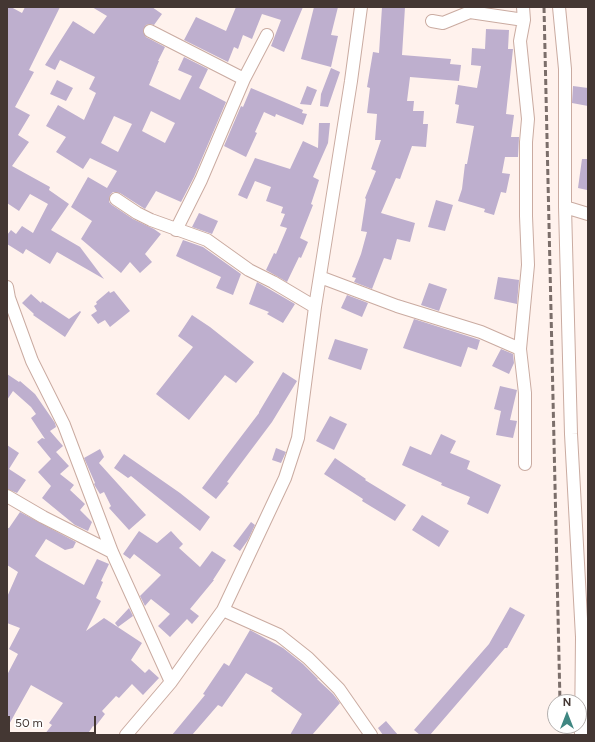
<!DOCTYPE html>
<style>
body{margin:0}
#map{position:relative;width:595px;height:742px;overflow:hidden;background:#fff2ed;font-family:Figtree,sans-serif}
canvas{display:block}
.frame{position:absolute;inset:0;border:8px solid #443733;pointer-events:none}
.north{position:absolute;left:547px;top:694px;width:40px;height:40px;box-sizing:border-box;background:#fff;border:1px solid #b4afad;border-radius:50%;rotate:0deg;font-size:11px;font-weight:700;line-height:16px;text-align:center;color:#443733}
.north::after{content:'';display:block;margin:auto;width:14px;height:18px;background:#3f8782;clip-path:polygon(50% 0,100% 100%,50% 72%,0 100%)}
.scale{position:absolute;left:8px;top:716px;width:88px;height:18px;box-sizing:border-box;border:2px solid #443733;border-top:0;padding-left:5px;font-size:12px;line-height:14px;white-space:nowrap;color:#443733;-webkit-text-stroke:3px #fff;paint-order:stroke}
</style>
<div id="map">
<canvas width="595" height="742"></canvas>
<div class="frame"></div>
<div class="north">N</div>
<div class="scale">50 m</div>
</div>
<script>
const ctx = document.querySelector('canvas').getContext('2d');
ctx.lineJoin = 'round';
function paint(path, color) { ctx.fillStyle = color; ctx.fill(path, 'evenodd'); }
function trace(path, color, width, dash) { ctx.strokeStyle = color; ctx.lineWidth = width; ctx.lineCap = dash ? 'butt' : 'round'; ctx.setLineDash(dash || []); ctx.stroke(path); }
paint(new Path2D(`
 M7,7H11L22,13L25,7H60L29,70L34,72L15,107L30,115L18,135L29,142L12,166L50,187L49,190L69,204L51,230L80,247L104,279L57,252L50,264L26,249L23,254L7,244V235L11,230L16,234L22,226L33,233L48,204L30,194L19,211L7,203Z
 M92,7H152L162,14L154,25L150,24L146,25L143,31L146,37L165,47L158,61H159L149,85L180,100L192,76L178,70L184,57L208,69L199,88L226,102L194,177L181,202L156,191L145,209L120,193L113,192L110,195L109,202L112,205L133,219L154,229L161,234L145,254L152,262L140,273L130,262L121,273L81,239L92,221L71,207L88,177L107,188L117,171L90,158L83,169L56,152L66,137L46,126L58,105L84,120L96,93L89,89L95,77L60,60L55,70L45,65L73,21L94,34L107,16ZM151,111L175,123L165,143L142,131ZM114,116L132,124L118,152L101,143Z
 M236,7H303L284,52L271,46L281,20L262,14L252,39L243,35L238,49L234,47L228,62L184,40L196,17L226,31Z
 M314,7H338L331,35L338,36L331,67L301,59Z
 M382,7H405L402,55L451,59L450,64L461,65L459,81L410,77L407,101H414L413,111H424L423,124H428L426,147L412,146L400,179L396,178L381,213L415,223L410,242L397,239L391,260L384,258L372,289L354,282L356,278L352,277L361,254L367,232L361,231L366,199L365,198L376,171L371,169L381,140H375L377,114L367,113L370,88L367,87L373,52L379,53Z
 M486,29L509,30L508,49H513L506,114L514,115L511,137H519L518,157H505L502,173L510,174L506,193L501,192L494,215L484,212L485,209L458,201L462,189L465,164H467L474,126L456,123L459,105L455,104L458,85L477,88L481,66L471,65L472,48L485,49Z
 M331,68L340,72L328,107L320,106L321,94Z
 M57,80L73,88L66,101L50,94Z
 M307,86L317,90L311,105L300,104Z
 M573,86L588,88V106L572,103Z
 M251,88L303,110L302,113L307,114L303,125L276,114L275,117L264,112L255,132L257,133L246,157L224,146L241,106L243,107Z
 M319,123H330L328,143L313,177L319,180L311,204L313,205L300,238L308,242L301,258L299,257L287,282L266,270L274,253L276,254L287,228L280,226L285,214L281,213L283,207L266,201L271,187L255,181L247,199L238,195L255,158L290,169L303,141L318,148Z
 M582,159H588V184L587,190L578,188Z
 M436,200L453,205L445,231L428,227Z
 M199,213L218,221L212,234L192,227Z
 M183,240L203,247L241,274L233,295L216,288L221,277L176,256Z
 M498,277L519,280L517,304L494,299Z
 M257,282L295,304L283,323L267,314L269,312L249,304Z
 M429,283L447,289L439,311L421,305Z
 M109,291L110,293L114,291L130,311L110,327L105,320L98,324L91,315L97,311L94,306L97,304L96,302Z
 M31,294L41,303L42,301L69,319L80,311L81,312L65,337L33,315L34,314L22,303Z
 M347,295L368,303L362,317L341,308Z
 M192,315L210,327L254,362L236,383L225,375L189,420L156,394L193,347L178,336Z
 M414,319L480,340L477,350L468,347L461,367L403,348Z
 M335,339L368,349L361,370L328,359Z
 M501,349L513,354L514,363L509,374L492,366Z
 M283,372L297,381L272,422L227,482L229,483L216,499L202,488L259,413V412Z
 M7,374L19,382L20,381L35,394L55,423L56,427L50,431L63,446L56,452L69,466L60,474L74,485L70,490L85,504L80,510L92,522L88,531L75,525L42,498L51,486L38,472L51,459L37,442L42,438L45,439L31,418L36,414L31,407L13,391L7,400Z
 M500,386L517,390L510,420L517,421L513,438L496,435L501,411L494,409Z
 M330,416L347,424L334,450L316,441Z
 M441,434L456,441L450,453L470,461L467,469L501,485L488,514L467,504L470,497L441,485L442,483L402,465L410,446L431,455Z
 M7,445L19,453L9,469L26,480L17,493L7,489Z
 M276,448L286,452L281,463L272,460Z
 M100,449L104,457L99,463L146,515L129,530L109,508L111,506L104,492L100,494L95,486L94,484L95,483L84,458Z
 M124,454L180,493L210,517L200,531L131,476L128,478L114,468Z
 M335,458L366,479L365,480L406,505L395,521L362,501L363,499L324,474Z
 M20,512L76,542L73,548L65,550L46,539L35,556L40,560L84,585L97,559L109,564L101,581L103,582L96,598L101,601L86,631L104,618L142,643L131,660L145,673L149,669L159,678L143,695L132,684L119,698L116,696L102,711L105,714L95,727L93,726L87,735H44L52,725L49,723L63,703L31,685L7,728V675L18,654L9,649L20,628L7,623V597L18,572L7,565V528H9Z
 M422,515L449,531L439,547L412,530Z
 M251,522L255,525L248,540L240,551L233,546Z
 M139,531L157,543L171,531L183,544L179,548L200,567L212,551L226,560L213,580H214L190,609L199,616L192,624L187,619L170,637L158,626L170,614L151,599L145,606L140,596L161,575L134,554L130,559L123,554Z
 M510,607L525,615L507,648H505L430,735H420L414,730L489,644Z
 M129,608L133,616L118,627L115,623Z
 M250,630L283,648L303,664L318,679H317L333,694L340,703L312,735H290L302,714L271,691L273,688L246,673L222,707L218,705L192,735H172L205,695L203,694L224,663L229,666Z
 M386,721L398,735H383L378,728Z`), '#beafce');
const street = new Path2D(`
 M523,7L524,20L520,41L528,119L526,142V216L528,265L520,349L525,393V464
 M559,7L565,69V207L571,434L582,637L581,735
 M432,21L443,23L470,12L524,20
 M150,31L244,79
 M116,199L137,213L151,220L207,240L249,270L273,282L315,307
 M565,207L588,214
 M176,230L201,180L244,79L267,35
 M320,277L397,306L481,332L520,349
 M7,287L9,298L32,361L64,425L112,552L171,682
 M7,496L43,517L112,552
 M223,610L279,635L308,658L339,689L371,735
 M126,735L171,682L191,654L223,610L285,478L298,438L315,307L351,81L361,7`);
trace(street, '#caaba1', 14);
trace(street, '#fff', 12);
trace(new Path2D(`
 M544,7L560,702
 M560,726V735`), '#7b6e6a', 3, [6, 3]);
</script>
